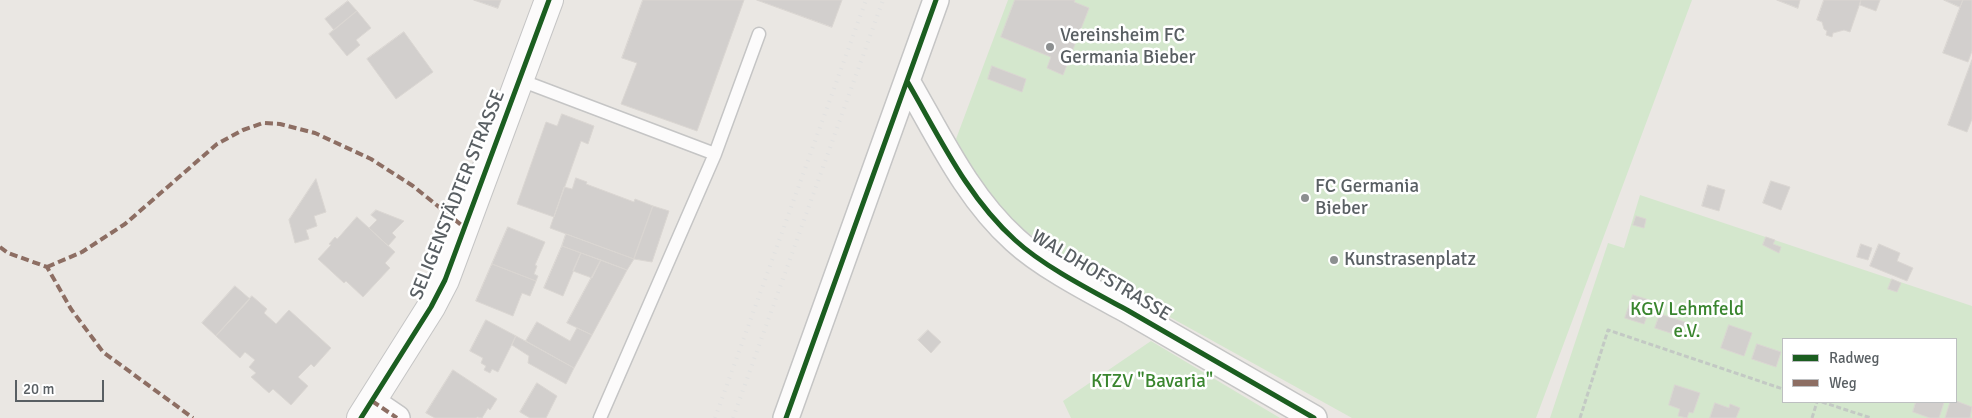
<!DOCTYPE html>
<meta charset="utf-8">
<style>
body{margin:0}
#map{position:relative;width:1972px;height:418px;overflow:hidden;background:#eae7e3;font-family:Signika,sans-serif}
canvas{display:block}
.legend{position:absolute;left:1782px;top:338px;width:175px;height:65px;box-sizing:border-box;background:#fff;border:1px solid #bdbfc1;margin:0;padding:6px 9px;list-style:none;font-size:15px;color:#595f63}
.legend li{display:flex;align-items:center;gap:10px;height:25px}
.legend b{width:25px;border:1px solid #bdbfc1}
.scale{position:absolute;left:15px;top:380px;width:89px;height:22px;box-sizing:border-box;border:2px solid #595f63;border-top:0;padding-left:6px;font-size:15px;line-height:18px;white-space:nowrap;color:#595f63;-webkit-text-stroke:4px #fff;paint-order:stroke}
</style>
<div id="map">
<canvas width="1972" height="418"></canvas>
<ul class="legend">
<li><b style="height:6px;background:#1b5e20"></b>Radweg</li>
<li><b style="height:6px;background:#8d6e63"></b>Weg</li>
</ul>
<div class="scale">20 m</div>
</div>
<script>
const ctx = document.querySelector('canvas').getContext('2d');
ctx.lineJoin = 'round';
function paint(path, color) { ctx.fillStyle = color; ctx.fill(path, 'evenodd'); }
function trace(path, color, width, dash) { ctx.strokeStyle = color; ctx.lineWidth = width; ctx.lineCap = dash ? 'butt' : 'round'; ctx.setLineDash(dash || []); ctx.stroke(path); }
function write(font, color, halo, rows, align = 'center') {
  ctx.font = font + ' Signika,sans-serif'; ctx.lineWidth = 5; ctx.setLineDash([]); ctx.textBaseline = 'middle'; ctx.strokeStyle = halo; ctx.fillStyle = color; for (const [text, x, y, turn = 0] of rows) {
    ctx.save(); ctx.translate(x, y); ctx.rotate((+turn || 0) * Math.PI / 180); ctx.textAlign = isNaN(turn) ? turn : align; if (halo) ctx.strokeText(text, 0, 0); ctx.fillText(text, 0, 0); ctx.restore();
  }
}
paint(new Path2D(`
 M1008,0H1692L1536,418H1352L1056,254L1009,218L977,179L956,139Z
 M1640,195L1972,306V418H1550L1608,243L1624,248ZM1783,339H1956V402H1783Z
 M1151,341L1280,418H1071L1063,401Z`), '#d4e7cd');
const building = new Path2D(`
 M474,0H501L498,8Z
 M643,0H744L697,131L621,104L637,63L622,58Z
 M757,0H842L832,27Z
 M1015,0H1075L1074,2L1089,8L1063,75L1047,68L1051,57L1001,37Z
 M1777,0H1800L1798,8Z
 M1824,0H1861L1850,32L1844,30L1833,33L1832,37L1826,35L1827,31L1824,29L1822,22L1817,20Z
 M1861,0H1880L1876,11L1860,5Z
 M1944,0H1963L1960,7Z
 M1963,0H1972V51L1968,62L1943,53Z
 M348,1L357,11L334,30L325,19Z
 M357,11L371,28L356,40L360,45L347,56L329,34Z
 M404,32L433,72L396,99L367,59Z
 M1972,60V119L1967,132L1948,125Z
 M992,66L1026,79L1022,92L988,79Z
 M562,114L594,126L588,144L581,141L554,217L517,204L546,122L557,126Z
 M576,178L587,182L586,184L634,202L635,199L653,206L634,259L550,228L564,187L572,189Z
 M316,179L326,212L314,216L317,226L306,230L309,239L295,243L289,220Z
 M1771,181L1790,187L1781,210L1763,203Z
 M1708,185L1725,190L1719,211L1702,206Z
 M653,206L669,211L652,262L634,259Z
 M376,210L404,221L392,233L396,237L388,246L369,228L377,220L371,215Z
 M1636,216L1646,219L1644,228L1633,225Z
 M357,217L395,252L385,263L390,268L363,297L346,281L344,283L318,259L331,245L329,244L335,237L337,239Z
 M508,227L545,242L535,265L537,266L534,274L538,276L536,281L492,264Z
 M566,234L634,259L627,270L562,246Z
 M1766,237L1775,240L1773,244L1781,247L1779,253L1763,245Z
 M1861,244L1872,248L1868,260L1857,257Z
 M1879,244L1900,253L1897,261L1913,268L1907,281L1870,266Z
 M562,246L581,253L563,296L544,288Z
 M581,253L601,260L592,278L573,271Z
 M601,260L627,270L592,335L567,323Z
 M492,264L536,281L530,296L522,293L513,316L476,301Z
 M1892,279L1901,283L1897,292L1888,289Z
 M235,286L250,299L216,336L202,323Z
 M1633,295L1652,301L1644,324L1625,318Z
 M252,296L267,309L264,313L276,324L289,310L331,348L314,367L311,364L298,377L308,386L291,405L273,389L269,393L251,377L256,373L249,367L255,360L245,352L240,358L216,336Z
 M1660,314L1685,322L1680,336L1655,328Z
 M486,320L516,336L498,372L492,369L490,373L484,370L486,366L481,363L483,358L470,351Z
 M537,322L570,341L577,328L592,335L574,368L526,341Z
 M1729,325L1752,333L1744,356L1721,348Z
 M928,330L941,342L931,353L918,340Z
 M516,336L574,368L566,384L528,363L529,356L512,345Z
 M1757,344L1781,352L1776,367L1752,359Z
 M453,370L497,399L490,410L488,408L482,418L477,417L476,418H435L426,413Z
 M537,383L557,396L546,418H530L520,412Z
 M1675,385L1700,393L1693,413L1689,412L1687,418L1678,416L1680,409L1669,405Z
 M1956,401L1972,407L1970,418H1945L1950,402Z
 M1916,402H1944L1939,418H1930L1913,412Z
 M1715,403L1729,408L1730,404L1740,408L1736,418H1710Z`);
paint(building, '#d2cfcd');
trace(building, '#dad6d2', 1);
const service = new Path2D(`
 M520,80L715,154
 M600,418L715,154L759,34`);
const minor = new Path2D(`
 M907,81C939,136 967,197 1015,240C1043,266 1092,291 1127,310C1189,346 1251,382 1314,418
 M372,401L397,418
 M786,418L936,0`);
const tertiary = new Path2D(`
 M361,418L431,307L445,280L549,0`);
trace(service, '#c5c5c5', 15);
trace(minor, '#c5c5c5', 28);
trace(tertiary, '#c5c5c5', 30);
trace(new Path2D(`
 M1822,402L1871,418
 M1580,418L1608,330L1783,389
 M1812,418L1817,402`), '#c3c9c4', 3, [5, 2.5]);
trace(service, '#fcfbfb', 12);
trace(minor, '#fcfbfb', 25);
trace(tertiary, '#fcfbfb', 28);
trace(new Path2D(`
 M715,418L866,0
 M733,418L883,0`), '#e1e1e0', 4, [1, 6]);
trace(new Path2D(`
 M0,247L8,253L47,267L71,309L103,352L193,418
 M47,267L82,252L125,224L217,144L243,130L263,123L280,124L315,133L371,159L413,186L465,228
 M372,401L397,418`), '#8d6e63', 4, [8, 4]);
trace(new Path2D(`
 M907,81C939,136 967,197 1015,240C1043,266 1092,291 1127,310C1189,346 1251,382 1314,418
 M361,418L431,307L445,280L549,0
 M786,418L936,0`), '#1b5e20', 5);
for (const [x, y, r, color] of [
 [1050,47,5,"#8c8f90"],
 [1305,198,5,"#8c8f90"],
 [1334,260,5,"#8c8f90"]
]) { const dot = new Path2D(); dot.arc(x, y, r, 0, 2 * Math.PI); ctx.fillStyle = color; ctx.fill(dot); trace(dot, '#fff', 2); }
write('19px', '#595f63', '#fff', [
 ["Vereinsheim FC",1060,36],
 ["Germania Bieber",1060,58],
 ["FC Germania",1315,187],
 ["Bieber",1315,209],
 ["Kunstrasenplatz",1344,260]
], 'left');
write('19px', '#595f63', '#fff', [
 ["SELIGENSTÄDTER STRASSE",458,195,-68],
 ["WALDHOFSTRASSE",1101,276,31]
]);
write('19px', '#39852e', '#fff', [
 ["KGV Lehmfeld",1687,310],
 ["e.V.",1687,332],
 ["KTZV \"Bavaria\"",1152,382]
]);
</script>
